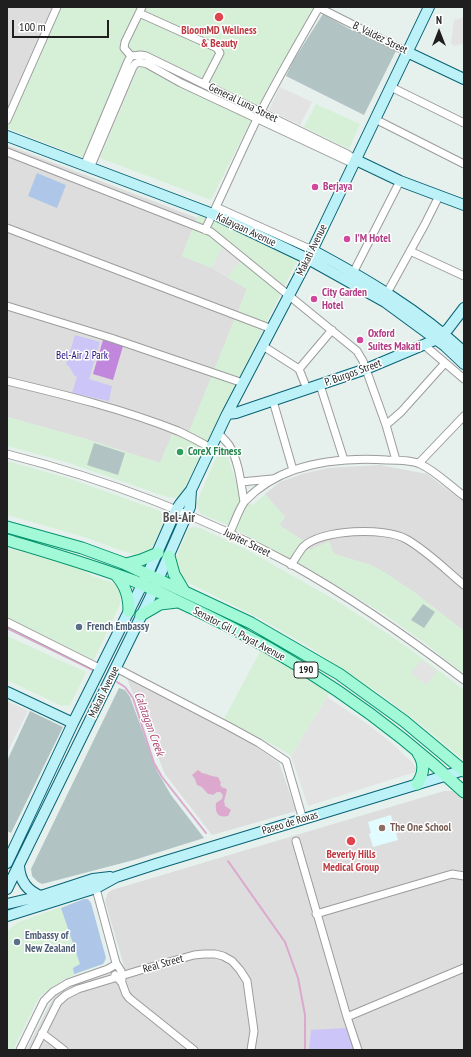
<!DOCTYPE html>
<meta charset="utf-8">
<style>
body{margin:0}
#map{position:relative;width:471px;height:1057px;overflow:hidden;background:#e6f0ed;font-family:"PT Sans Narrow",sans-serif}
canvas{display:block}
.frame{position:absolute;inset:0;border:8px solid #1f1f1f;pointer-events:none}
.north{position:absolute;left:419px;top:12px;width:40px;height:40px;-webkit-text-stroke:3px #fff;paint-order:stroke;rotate:0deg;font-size:11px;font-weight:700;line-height:16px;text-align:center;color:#1f1f1f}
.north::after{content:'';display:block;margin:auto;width:14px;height:18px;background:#1f1f1f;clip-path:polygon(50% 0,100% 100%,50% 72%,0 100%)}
.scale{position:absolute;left:12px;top:20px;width:97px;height:18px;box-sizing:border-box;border:2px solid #1f1f1f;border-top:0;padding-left:5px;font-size:12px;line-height:14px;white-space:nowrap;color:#1f1f1f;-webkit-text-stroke:3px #fff;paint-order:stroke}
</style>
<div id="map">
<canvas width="471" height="1057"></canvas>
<div class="frame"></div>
<div class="north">N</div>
<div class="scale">100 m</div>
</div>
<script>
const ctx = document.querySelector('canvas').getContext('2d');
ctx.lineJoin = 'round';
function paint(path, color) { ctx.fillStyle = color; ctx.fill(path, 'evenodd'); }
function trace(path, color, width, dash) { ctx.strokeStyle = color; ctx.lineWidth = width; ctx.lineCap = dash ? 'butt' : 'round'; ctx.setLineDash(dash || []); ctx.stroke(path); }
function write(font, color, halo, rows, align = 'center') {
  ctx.font = font + ' "PT Sans Narrow",sans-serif'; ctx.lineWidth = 3; ctx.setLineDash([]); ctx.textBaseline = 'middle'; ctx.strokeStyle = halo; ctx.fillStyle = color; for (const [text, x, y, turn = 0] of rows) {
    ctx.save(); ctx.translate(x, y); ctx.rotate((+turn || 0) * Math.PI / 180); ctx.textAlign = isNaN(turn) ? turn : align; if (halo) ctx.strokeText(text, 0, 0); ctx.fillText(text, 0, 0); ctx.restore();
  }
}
paint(new Path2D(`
 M7,7H58L48,26L7,128Z
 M7,145L197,218L182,256L212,268L247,289L186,440L172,435L160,463L86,439L7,417Z
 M380,465L427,474L461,500L464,497V631L411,590L371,565L334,554L310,550L302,540L279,525L285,517L265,494L280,482L302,474L329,468Z
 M126,676L249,742L279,763L296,811L212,835L165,774Z
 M444,791H452L464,799V1050H26L50,1004L56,995L77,984L125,969L105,901L108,893L112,890Z`), '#dcdddc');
paint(new Path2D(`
 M55,7H310L314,9L251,120L211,200L100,158L140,63L125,57L84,158L7,128Z
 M316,104L360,124L349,149L304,127Z
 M199,213L244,232L298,259L180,497L175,498L167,497L66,462L7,446V417L86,439L160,463L172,435L186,439L247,289L212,268L182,256Z
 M222,450L227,454L239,491V499L253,505L265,494L285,517L279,525L302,540L310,550L329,541L334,554L371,565L386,573L411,590L464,631V674L426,644L387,616L306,567L225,524L201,514L196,504L219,451Z
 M7,461L68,478L160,511L165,519L151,551L137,556L81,536L7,515Z
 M193,527L200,528L247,550L332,598L382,630L414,652L464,690V759L460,757L420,724L383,696L311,648L259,618L181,579L175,560L188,529Z
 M7,548L81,568L92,576L111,582L118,586L121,593L120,604L94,660L7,617Z
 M7,636L86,672L70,705L62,706L7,680Z
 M261,650L330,692L291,756L286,752L224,719Z
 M84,899H88L91,903L106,958L105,962L103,964L64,979L39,997L13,1050H7V931L19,922Z`), '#d6f0d8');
paint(new Path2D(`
 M391,815L398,840L373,847L369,834L371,833L368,822Z`), '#e1fcfe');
paint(new Path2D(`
 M323,14L353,31L355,27L397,49L364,115L286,76L293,61Z
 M94,443L125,453L118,475L87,465Z
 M423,604L435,612L424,628L411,620Z
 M119,688L125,690L130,697L157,771L171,795L204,838L134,860L46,883L42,884L38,882L32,876L31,869Z
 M30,711L63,727L11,833L7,831V761Z`), '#b2c3c4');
paint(new Path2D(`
 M37,173L66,185L57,208L28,196Z
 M84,899H88L91,903L106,958L103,964L74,974L73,968L80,964L61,908Z`), '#aec7e8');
paint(new Path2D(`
 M75,335L100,342L89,379L112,386L109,401L72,393L77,377L74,375L69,366L66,365Z
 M346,1028L354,1050H309L311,1030Z`), '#ccc5f8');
paint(new Path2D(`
 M103,340L123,346L113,380L93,374Z`), '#c087dc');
paint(new Path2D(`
 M464,17V43L455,46L451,44L454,20Z
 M280,87L312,102L300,125L269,110Z
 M223,246L241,260L228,277L212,268Z
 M421,660L437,671L427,685L411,673Z
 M327,697L369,725L390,742L412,762L416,768L415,772L308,806L291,756Z
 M7,701L28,711L7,753Z`), '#e3e3e3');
paint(new Path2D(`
 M198,770L202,773C208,774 212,777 218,777L221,783L220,785L223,788H225L227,790L224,801L225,806L231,810L228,816C217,818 215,812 216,803L222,799L223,795L220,792H217L213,795L210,794H208L202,787L197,785L195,779L192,775Z`), '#dca8cd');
trace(new Path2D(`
 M7,628L93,670
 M117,682L125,687L133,698L154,763L162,777L206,833
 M228,861L285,942L298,978L305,1015V1050`), '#dca8cd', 2);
const street = new Path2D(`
 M318,7L407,52
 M139,13L217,48L220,53L204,84
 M131,56L124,48L125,42L142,7
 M391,87L464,123
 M375,119L464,164
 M7,120L57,7
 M7,152L211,232L357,351L363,361L386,425L396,460
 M84,166L128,61L131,56L141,55L146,56L347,154L356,160
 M90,168L133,67L135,64L139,62L147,64L181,83L354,164
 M216,207L312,250
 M7,228L272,329
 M205,230C223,193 239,156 257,119C276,81 298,44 319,7
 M410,251L464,276
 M353,273L400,181
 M387,293L425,224L439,196
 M7,306L111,338L243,383
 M423,344L464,379
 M263,346L299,369L307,389
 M299,369L332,330
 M7,381C65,395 123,409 178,431C189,436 200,442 211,448
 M320,385L344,460
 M273,401L293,470
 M386,425L401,412L445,363
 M218,433C222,437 226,441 229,445C239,461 241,484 244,502
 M7,454C105,479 202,516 291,564C352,598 409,638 464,680
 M419,463L464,416
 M241,482L272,479
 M229,534C234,525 239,508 245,501C281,463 338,457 387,460C396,460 412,460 420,464C436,471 450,486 464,496
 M291,565C295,559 299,552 303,547C321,529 385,527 406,539C426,550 446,570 464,585
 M7,622L101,669
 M116,668L228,726L259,743L286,761L303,820
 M296,841L347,1017L358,1050
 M95,885L116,963L121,971L122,980
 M316,914L452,874L464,876
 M115,975L122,983L126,994L129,998L194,1050
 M347,1017L464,968
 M42,1033L64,1050
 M20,1050L44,1001L53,992L68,983L108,969L115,965L116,963
 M34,1050L58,1002L66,995L78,989L144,969L194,955L204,954H215L223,956L232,961L240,970L247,981L254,1031L251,1050`);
const secondary = new Path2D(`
 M407,52L464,79
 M7,136L218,216L308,259L385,302L445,346L464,364
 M356,160L400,181L464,205
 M312,250C366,279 419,310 464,352
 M227,414L236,413L366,369L435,340L448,329L464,308
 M7,692L73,723
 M7,863L73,723L150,569L176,510L180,504L191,490L227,414L308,259L429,7
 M19,866C20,881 27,891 41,896
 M7,889L150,598L187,514L190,507L191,490
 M7,904L41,896L93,879L110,877
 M7,916L96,888L116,877L156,864L464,770`);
const primary = new Path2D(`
 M7,527L82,548L123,563L251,623L339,674L404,721L464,771
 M7,540C50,553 92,565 134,581C154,589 174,600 194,609C293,656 384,717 464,792
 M169,556L174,574L184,591
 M126,564L141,560L158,553
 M116,575C126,586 129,597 129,611
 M141,615L160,604L177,602
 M417,784C424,774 425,763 418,753`);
trace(street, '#9c9c9c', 9);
trace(secondary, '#086375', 12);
trace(primary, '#05966e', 13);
trace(street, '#fff', 7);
trace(secondary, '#bcf1f8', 10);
trace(primary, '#a2f9d8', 11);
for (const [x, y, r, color] of [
 [219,17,5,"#e0444e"],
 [315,187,4,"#d1479c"],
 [347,239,4,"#d1479c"],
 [314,299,4,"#d1479c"],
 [360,340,4,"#d1479c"],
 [180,452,4,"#2e9e5b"],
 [79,627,4,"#5c6f8a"],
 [382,828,4,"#8d6e63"],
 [351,841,5,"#e0444e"],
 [17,942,4,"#5c6f8a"]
]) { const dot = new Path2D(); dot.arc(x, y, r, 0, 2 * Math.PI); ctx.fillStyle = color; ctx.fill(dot); trace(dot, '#fff', 1.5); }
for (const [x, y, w] of [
 [306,670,24]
]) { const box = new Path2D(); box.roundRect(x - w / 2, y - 8, w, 16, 3); ctx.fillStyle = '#fff'; ctx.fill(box); trace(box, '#1f1f1f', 1); }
write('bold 10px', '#1f1f1f', null, [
 ["190",306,670]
]);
write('bold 11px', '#be3a42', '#fff', [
 ["BloomMD Wellness",219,31],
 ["& Beauty",219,44],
 ["Beverly Hills",351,855],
 ["Medical Group",351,868]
]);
write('11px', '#1f1f1f', '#fff', [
 ["B. Valdez Street",380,38,26],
 ["General Luna Street",243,103,26],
 ["Kalayaan Avenue",246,230,25],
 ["Makati Avenue",312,250,-64],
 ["P. Burgos Street",353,373,-20],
 ["Jupiter Street",247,543,26],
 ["Senator Gil J. Puyat Avenue",239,634,28],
 ["Makati Avenue",104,692,-64],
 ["Paseo de Roxas",290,823,-17],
 ["Real Street",163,964,-16]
]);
write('bold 11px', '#b23c85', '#fff', [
 ["Berjaya",323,187],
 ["I’M Hotel",355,239],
 ["City Garden",322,293],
 ["Hotel",322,306],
 ["Oxford",368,334],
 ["Suites Makati",368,347]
], 'left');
write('11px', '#1e0f7c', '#fff', [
 ["Bel-Air 2 Park",82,356]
]);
write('bold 11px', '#27864d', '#fff', [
 ["CoreX Fitness",188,452]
], 'left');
write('bold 11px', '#4e5e75', '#fff', [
 ["French Embassy",87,627],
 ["Embassy of",25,936],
 ["New Zealand",25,949]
], 'left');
write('bold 11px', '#785e54', '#fff', [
 ["The One School",390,828]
], 'left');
write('italic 12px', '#ad4e78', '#fff', [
 ["Calatagan Creek",149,724,70]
]);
write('bold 13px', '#525252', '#fff', [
 ["Bel-Air",179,518]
]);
</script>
